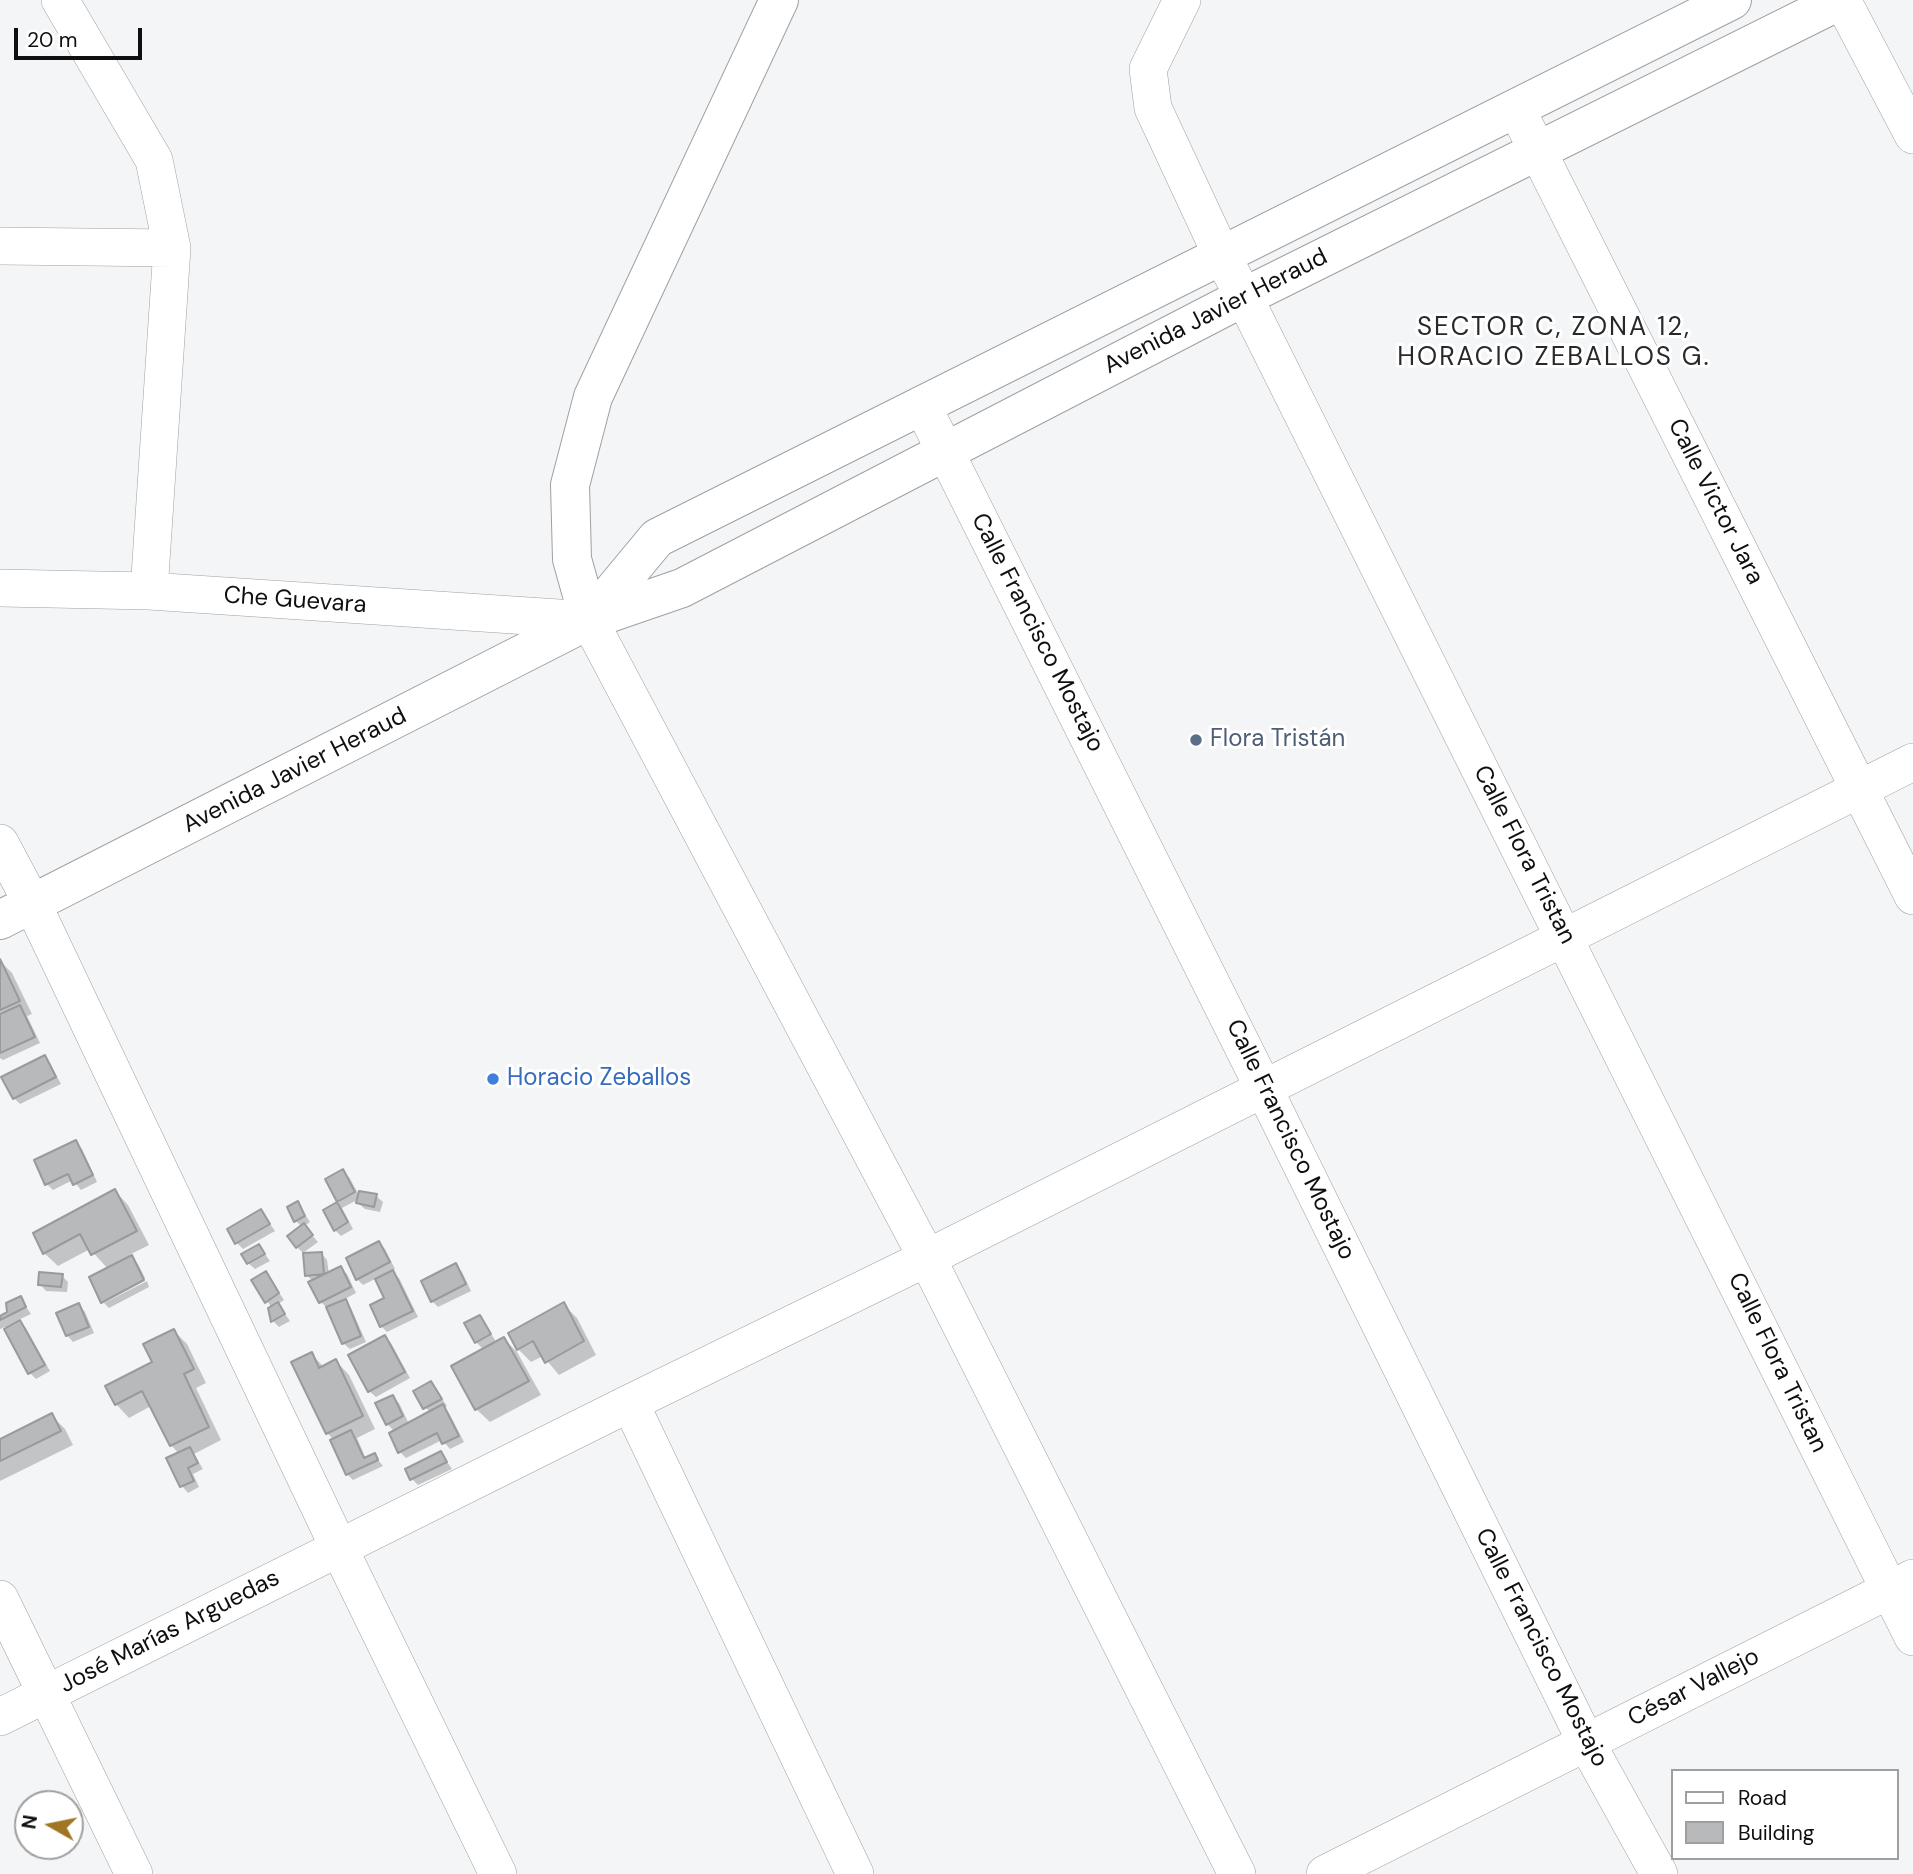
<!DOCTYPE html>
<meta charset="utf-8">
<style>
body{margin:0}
#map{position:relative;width:1913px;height:1874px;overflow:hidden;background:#f4f5f7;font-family:"DM Sans",sans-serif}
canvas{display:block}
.legend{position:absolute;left:1671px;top:1769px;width:228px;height:91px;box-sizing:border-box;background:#fff;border:2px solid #9f9f9f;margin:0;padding:9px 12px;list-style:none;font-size:21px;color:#0f0f10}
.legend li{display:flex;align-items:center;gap:14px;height:35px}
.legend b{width:35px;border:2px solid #9f9f9f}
.north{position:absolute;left:14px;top:1790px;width:70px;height:70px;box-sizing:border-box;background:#fff;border:2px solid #9f9f9f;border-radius:50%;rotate:279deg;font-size:19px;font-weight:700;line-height:28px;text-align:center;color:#0f0f10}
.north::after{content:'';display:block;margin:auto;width:24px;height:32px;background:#a07625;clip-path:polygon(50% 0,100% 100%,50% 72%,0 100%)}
.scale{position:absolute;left:14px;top:28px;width:128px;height:32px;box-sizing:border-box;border:4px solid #0f0f10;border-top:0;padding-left:9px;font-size:21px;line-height:24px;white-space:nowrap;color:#0f0f10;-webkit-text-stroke:5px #fff;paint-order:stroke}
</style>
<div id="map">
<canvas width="1913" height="1874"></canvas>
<ul class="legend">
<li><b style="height:9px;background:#fff"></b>Road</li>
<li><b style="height:19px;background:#b8b9bb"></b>Building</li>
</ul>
<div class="north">N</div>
<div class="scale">20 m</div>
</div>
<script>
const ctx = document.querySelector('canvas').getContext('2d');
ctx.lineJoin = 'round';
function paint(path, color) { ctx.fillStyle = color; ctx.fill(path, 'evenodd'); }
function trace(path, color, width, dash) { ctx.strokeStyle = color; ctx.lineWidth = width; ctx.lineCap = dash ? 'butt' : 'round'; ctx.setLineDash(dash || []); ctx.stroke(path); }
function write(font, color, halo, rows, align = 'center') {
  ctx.font = font + ' "DM Sans",sans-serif'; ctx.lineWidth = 6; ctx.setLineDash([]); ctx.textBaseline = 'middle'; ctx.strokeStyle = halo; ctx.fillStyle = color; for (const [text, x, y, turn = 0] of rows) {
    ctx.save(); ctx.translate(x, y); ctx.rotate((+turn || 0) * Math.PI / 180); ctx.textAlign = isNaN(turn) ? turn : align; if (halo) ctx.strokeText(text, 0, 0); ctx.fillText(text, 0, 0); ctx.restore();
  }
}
paint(new Path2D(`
 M0,961L12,973L32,1014L27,1016L40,1043L3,1060L0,1058Z
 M44,1057L50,1063L61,1084L20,1104L14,1098Z
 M76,1142L82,1149L97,1182L81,1190L73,1180L53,1190L47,1184Z
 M342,1171L349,1177L360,1197L376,1196L383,1202L380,1212L365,1209L358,1203L359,1199L342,1208L353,1229L341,1236L335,1230L325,1210L340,1202L328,1180Z
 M115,1191L128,1205L149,1245L129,1255L138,1264L145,1278L102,1300L108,1269L90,1249L58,1266L44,1253Z
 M297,1203L310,1222L304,1226L318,1242L303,1253L297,1247L302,1227L296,1221Z
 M261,1211L275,1231L243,1249L237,1243Z
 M379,1243L385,1249L395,1269L391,1271L399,1278L418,1317L387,1332L381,1326L387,1299L377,1278L363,1285L357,1279Z
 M259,1246L270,1261L255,1269L248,1263Z
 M321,1253L327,1260L329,1274L341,1268L347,1274L356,1293L343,1300L351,1308L366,1342L350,1349L343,1343L327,1308L321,1302L313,1282L307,1275Z
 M456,1265L462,1272L471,1291L438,1307L432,1301Z
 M266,1273L284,1300L278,1304L290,1321L279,1327L273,1321L270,1309L272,1308L253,1281Z
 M62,1276L68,1282L67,1292L46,1291L40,1284Z
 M147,1281L149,1287L109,1308L104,1303Z
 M20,1298L31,1314L18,1320L26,1328L50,1371L36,1379L30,1373L5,1327L0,1329V1318L9,1313Z
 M79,1305L85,1312L94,1333L73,1342L67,1335Z
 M564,1305L577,1318L596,1355L559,1375L543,1356L531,1362L518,1349Z
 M480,1317L497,1343L504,1339L517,1352L541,1395L490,1422L476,1409L484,1350L476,1342Z
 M174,1331L187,1344L206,1383L196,1388L221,1440L194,1454L203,1469L193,1474L199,1487L188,1493L182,1486L169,1459L179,1454L171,1445L151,1406L129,1418L116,1404L154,1363Z
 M385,1337L391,1343L410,1378L376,1397L369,1391Z
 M311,1354L324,1367L336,1361L349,1375L375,1429L357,1438L366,1459L374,1455L383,1466L353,1480L347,1474L334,1440L327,1433Z
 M431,1383L447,1406L444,1408L449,1413L464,1442L450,1449L442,1440L406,1458L400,1452L395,1432L387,1424L393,1397L399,1403L409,1424L430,1413L415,1392Z
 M52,1416L65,1429L73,1445L0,1481V1441Z
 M441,1453L452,1469L418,1485L412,1479Z`), '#0003');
const building = new Path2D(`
 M0,959L20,1001L0,1010Z
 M20,1005L35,1037L0,1053V1014Z
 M45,1055L56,1077L13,1099L1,1077Z
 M76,1140L93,1175L73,1185L68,1174L45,1185L34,1160Z
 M343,1169L355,1192L337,1202L325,1179Z
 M115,1189L137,1231L91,1255L80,1234L43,1254L33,1233Z
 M359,1191L377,1194L374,1207L356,1203Z
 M298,1201L305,1216L294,1222L287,1207Z
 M337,1202L348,1222L334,1231L323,1210Z
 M261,1209L270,1224L235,1244L227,1229Z
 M304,1223L313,1235L296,1248L287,1236Z
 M379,1241L390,1262L356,1280L346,1258Z
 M259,1244L265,1254L247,1264L241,1254Z
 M322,1252L324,1274L305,1276L303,1253Z
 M132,1255L144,1280L101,1303L89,1277Z
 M456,1263L466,1284L431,1302L421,1281Z
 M341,1266L351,1287L319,1303L308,1282Z
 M393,1270L413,1311L380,1327L370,1305L384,1298L375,1279Z
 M266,1271L279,1293L265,1303L251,1280Z
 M39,1272L63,1274L61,1287L38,1285Z
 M21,1296L26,1307L0,1320V1316L7,1312L6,1303Z
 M346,1299L361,1336L342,1344L326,1307Z
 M278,1302L285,1314L271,1322L268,1308Z
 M564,1302L584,1341L545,1363L533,1341L517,1350L508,1333Z
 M79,1303L89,1327L66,1336L56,1313Z
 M480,1315L491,1334L475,1343L464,1323Z
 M20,1320L45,1365L28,1374L4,1329Z
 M174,1329L194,1369L184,1374L209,1427L170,1446L142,1391L115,1405L105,1386L152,1362L143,1344Z
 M385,1335L405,1372L368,1392L348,1355Z
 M504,1337L529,1381L475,1410L451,1366Z
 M312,1352L319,1368L336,1359L363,1416L326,1434L291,1362Z
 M431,1381L442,1399L423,1409L413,1391Z
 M393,1395L403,1416L386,1425L375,1403Z
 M443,1404L459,1436L442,1444L437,1433L398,1453L389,1433Z
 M52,1413L61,1431L0,1461V1439Z
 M351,1430L364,1458L375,1453L378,1460L346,1475L330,1440Z
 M190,1447L198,1463L188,1468L194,1481L180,1487L166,1458Z
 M441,1451L447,1462L410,1480L405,1469Z`);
paint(building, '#b8b9bb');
trace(building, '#9a9a9c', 2);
const street = new Path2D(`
 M60,0L154,160L172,248L149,591
 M1182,0L1148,69L1153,108L1222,256L1244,297L1913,1637
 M1842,0L1913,135
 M1516,108L1913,896
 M0,246L172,248
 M922,405L1263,1087L1586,1742L1659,1874
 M0,588L149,591L589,620L927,1258L1237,1874
 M0,843L33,905L339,1548L498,1874
 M630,1403L855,1874
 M0,1599L134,1874
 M0,1717L630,1403L927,1258L1913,762
 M1325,1874L1913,1578`);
const secondary = new Path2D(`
 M589,620L657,538L1732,0
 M589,620L572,559L570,485L593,397L779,0
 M0,920L589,620L682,588L1244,297L1841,0`);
trace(street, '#9fa0a2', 38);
trace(secondary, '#9fa0a2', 40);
trace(street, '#fff', 37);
trace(secondary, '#fff', 38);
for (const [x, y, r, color] of [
 [1196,740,7,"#5c6f8a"],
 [493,1079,7,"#3f7fe0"]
]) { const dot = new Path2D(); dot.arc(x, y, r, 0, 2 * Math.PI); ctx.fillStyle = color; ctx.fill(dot); trace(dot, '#fff', 2.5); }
write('24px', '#0f0f10', '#fff', [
 ["Avenida Javier Heraud",1216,312,-27],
 ["Calle Victor Jara",1715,502,63],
 ["Che Guevara",295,601,4],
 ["Calle Francisco Mostajo",1037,633,63],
 ["Avenida Javier Heraud",295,771,-27],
 ["Calle Flora Tristan",1524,855,63],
 ["Calle Francisco Mostajo",1290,1140,64],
 ["Calle Flora Tristan",1777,1363,64],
 ["José Marías Arguedas",170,1632,-27],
 ["Calle Francisco Mostajo",1541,1648,63],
 ["César Vallejo",1694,1688,-27]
]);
write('24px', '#4e5e75', '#fff', [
 ["Flora Tristán",1210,740]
], 'left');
write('24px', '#366cbe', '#fff', [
 ["Horacio Zeballos",507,1079]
], 'left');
ctx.letterSpacing = '2px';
write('26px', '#28292b', '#fff', [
 ["SECTOR C, ZONA 12,",1554,328],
 ["HORACIO ZEBALLOS G.",1554,358]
]);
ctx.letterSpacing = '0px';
</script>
